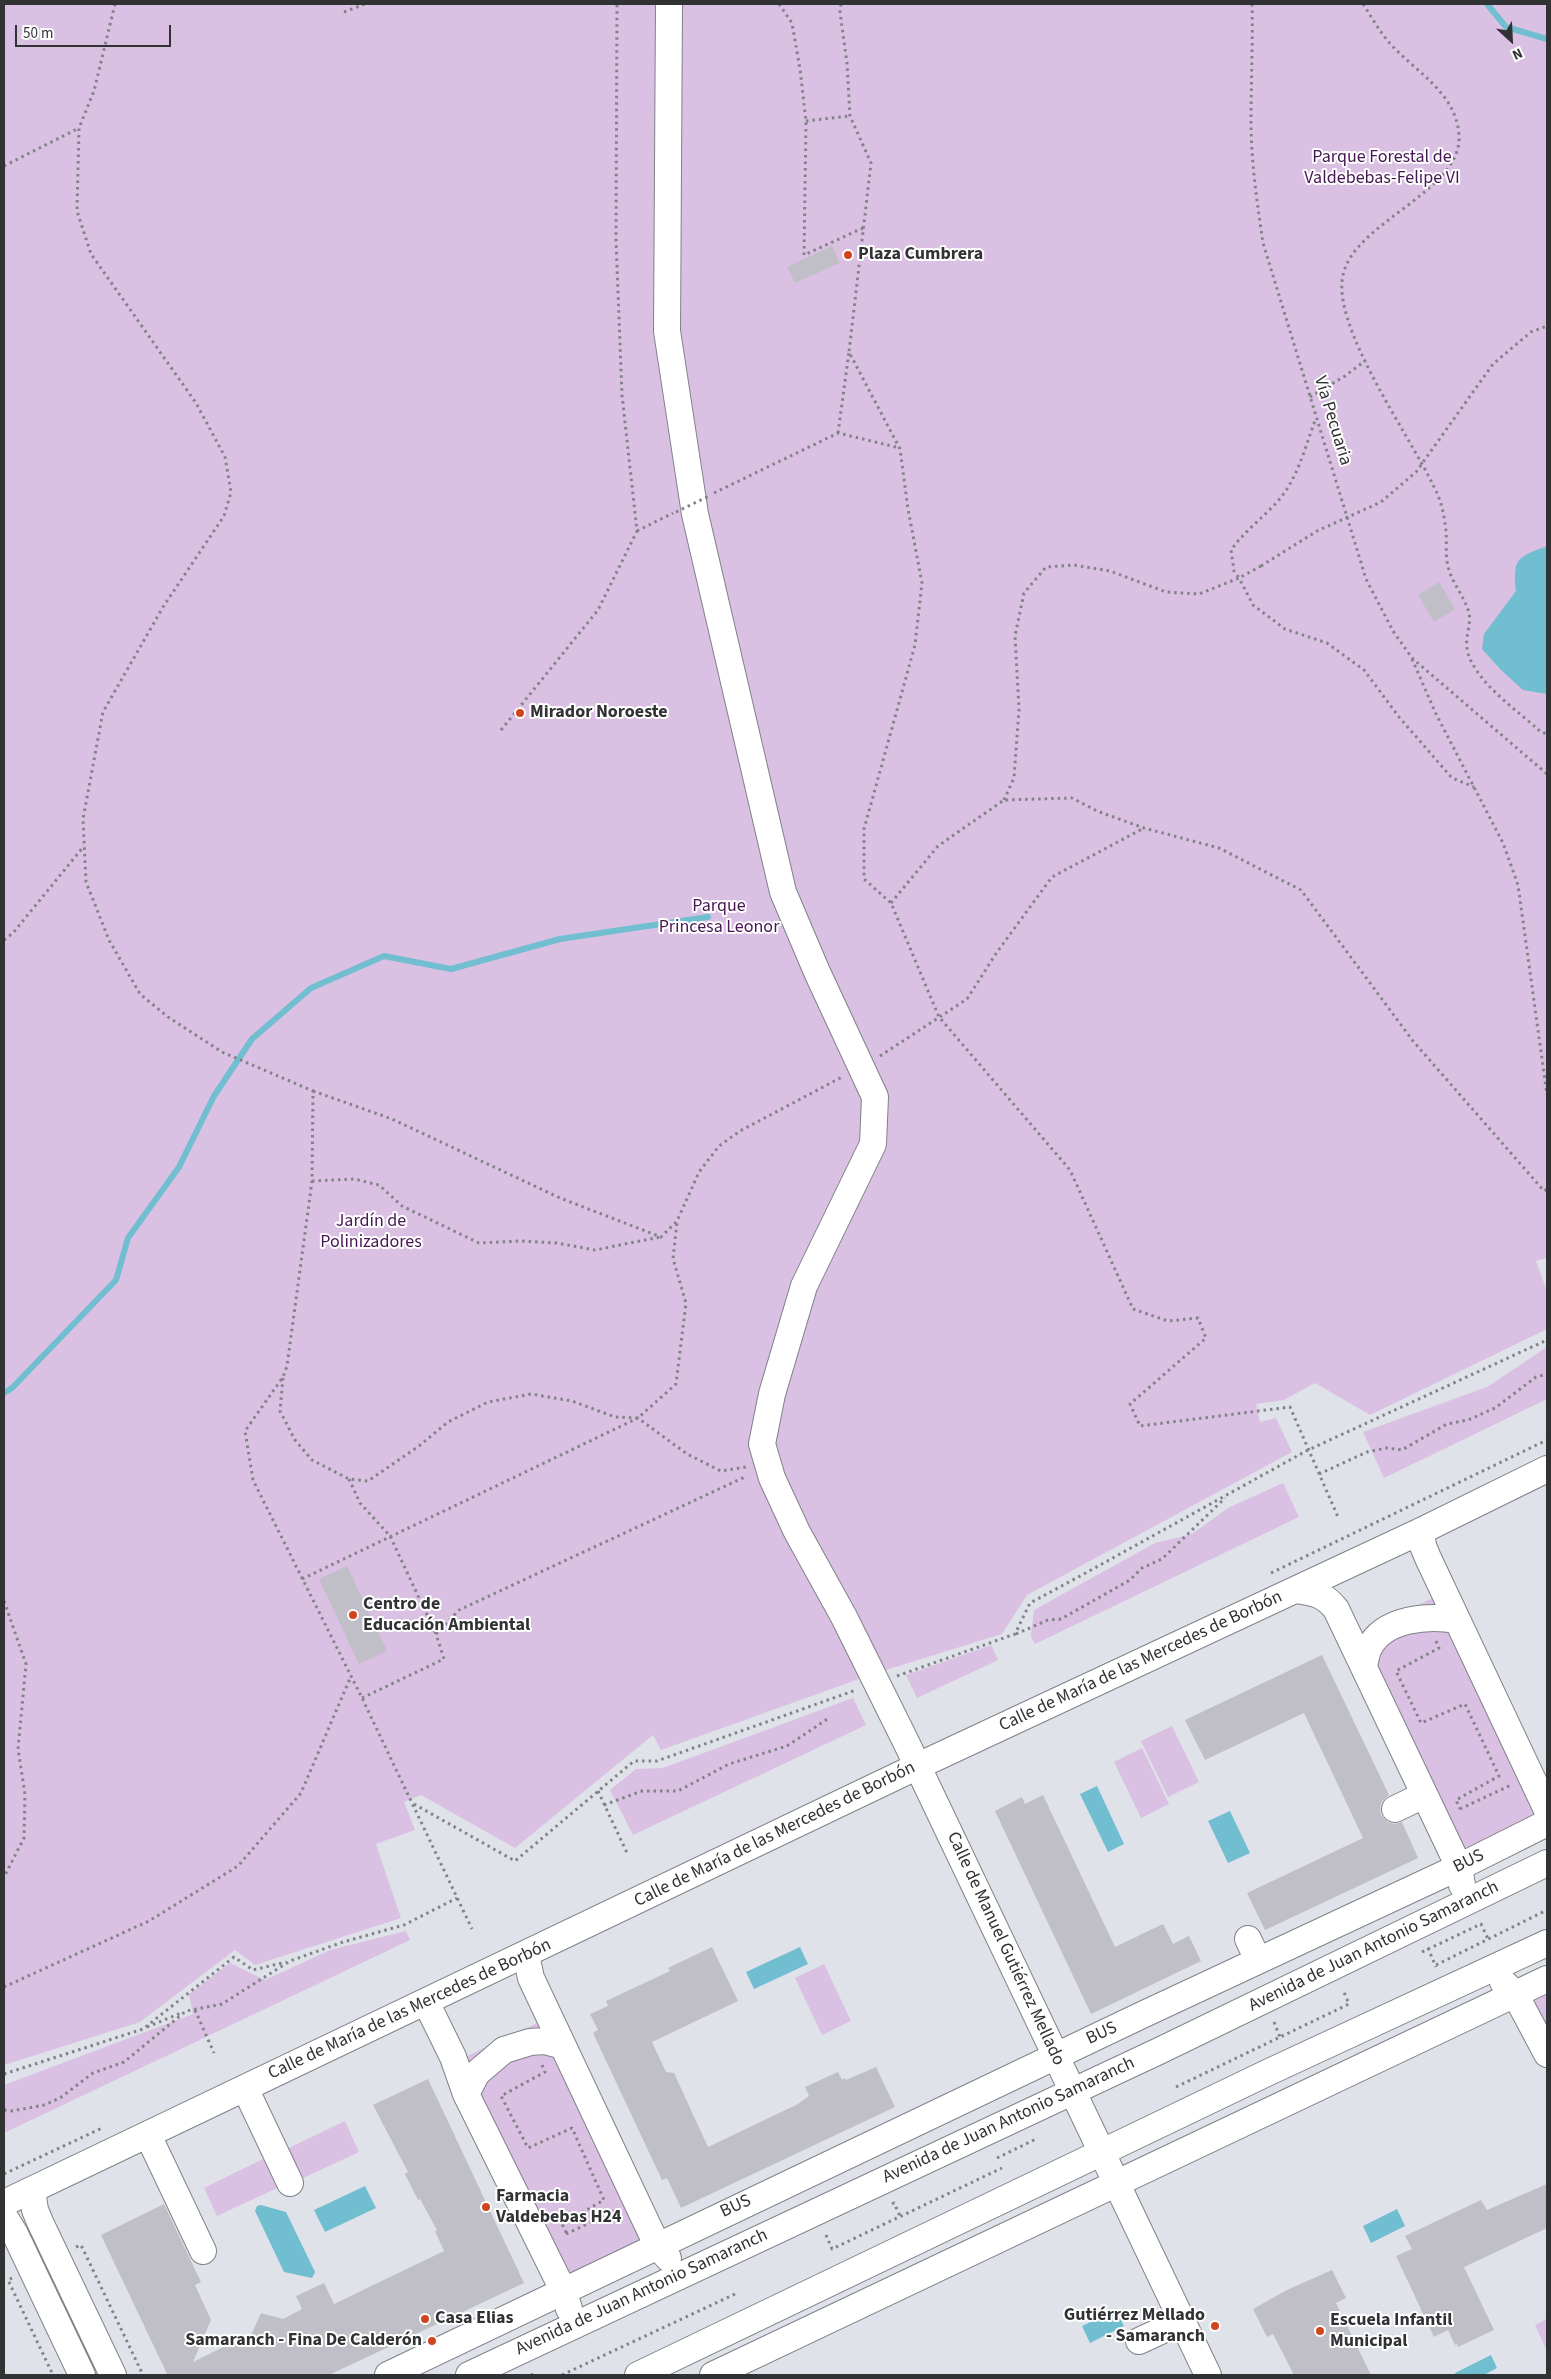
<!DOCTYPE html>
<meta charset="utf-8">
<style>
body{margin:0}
#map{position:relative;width:1551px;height:2379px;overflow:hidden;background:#dfe2e9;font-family:"Source Sans 3",sans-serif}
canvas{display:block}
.frame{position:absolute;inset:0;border:5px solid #313234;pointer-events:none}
.north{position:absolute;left:1486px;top:15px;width:50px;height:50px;-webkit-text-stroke:4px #fff;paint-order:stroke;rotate:155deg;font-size:14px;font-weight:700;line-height:20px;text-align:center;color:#313234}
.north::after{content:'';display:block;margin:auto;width:18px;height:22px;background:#313234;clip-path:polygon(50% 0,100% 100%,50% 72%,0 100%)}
.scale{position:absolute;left:15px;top:25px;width:156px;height:22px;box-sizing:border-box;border:2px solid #313234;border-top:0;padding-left:6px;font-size:15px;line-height:18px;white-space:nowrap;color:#313234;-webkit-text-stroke:4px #fff;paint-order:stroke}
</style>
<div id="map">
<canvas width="1551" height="2379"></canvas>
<div class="frame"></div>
<div class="north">N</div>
<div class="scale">50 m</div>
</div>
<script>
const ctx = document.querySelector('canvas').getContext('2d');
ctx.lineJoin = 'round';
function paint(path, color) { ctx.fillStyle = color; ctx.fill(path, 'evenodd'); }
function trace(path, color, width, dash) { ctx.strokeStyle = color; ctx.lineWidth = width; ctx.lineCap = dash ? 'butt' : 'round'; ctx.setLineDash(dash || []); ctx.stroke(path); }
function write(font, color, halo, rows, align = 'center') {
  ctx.font = font + ' "Source Sans 3",sans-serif'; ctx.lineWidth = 4; ctx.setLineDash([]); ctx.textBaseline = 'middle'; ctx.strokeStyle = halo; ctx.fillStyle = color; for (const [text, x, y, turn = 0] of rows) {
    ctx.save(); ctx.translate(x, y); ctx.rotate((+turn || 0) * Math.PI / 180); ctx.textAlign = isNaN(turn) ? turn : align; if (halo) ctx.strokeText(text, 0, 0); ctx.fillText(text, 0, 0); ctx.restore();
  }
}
paint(new Path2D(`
 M4,4H1547V1258L1536,1261L1547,1291V1329L1370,1415L1315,1383L1284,1400L1256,1404L1260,1422L1276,1418L1292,1452L1027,1595L1002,1634L873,1674L661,1750L653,1735L515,1848L421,1795L404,1802L415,1830L376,1844L401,1918L255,1965L235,1950L140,2022L4,2065Z
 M1547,1347V1399L1384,1478L1363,1432L1487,1387Z
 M1283,1483L1299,1517L1035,1644L1031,1636L1034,1610L1155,1543L1192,1534L1228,1508Z
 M1435,1597L1539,1817L1457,1856L1353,1636Z
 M991,1645L998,1660L917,1698L906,1675Z
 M853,1698L866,1725L633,1835L610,1790L636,1769L663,1768Z
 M1172,1726L1199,1782L1168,1797L1141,1741Z
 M1142,1748L1169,1804L1141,1818L1114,1762Z
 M406,1931L410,1940L4,2133V2085L193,2014L189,1994L230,1963L265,1980L330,1950Z
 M824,1964L851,2021L822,2035L795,1978Z
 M1547,1994V2038L1530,2002Z
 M541,2021L645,2241L563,2280L459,2060Z
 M345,2121L359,2152L301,2179L287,2149Z
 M263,2159L277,2188L217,2216L204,2188Z
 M50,2268L101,2375H95L46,2270Z
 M1547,2319V2351L1535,2325Z`), '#dac0e2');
paint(new Path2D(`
 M1545,547L1547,548V694L1523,690L1501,670L1482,649L1484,634L1516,591C1513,560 1516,557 1545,547Z
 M1097,1786L1124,1844L1108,1852L1080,1794Z
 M1230,1811L1250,1853L1228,1863L1208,1821Z
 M800,1947L808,1964L754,1989L746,1972Z
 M365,2186L376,2208L325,2232L314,2210Z
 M261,2205L286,2212L315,2272L312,2278L284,2272L255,2211L257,2206Z
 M1397,2209L1405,2226L1371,2243L1363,2226Z
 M1116,2310L1124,2326L1090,2343L1082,2326Z
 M1491,2355L1497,2368L1484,2375H1456L1455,2373Z`), '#71bed1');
trace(new Path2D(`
 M1487,4L1506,27L1547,39
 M4,1393L12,1388L116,1280L128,1238L179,1167L214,1096L252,1039L311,988L384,956L451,969L560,939L708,917`), '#71bed1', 6);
paint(new Path2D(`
 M832,246L840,263L795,283L787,267Z
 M1439,582L1455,609L1434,622L1418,595Z
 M347,1566L387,1651L359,1664L319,1579Z
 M1322,1655L1389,1795L1382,1801L1380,1807L1381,1815L1387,1822L1394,1824L1402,1822L1418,1858L1265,1930L1247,1893L1363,1838L1304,1713L1205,1760L1185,1720Z
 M1043,1795L1115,1947L1163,1924L1173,1944L1189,1936L1201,1961L1091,2014L995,1811L1022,1797L1025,1804Z
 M712,1947L738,2001L652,2042L666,2072L674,2073L708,2147L798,2104L809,2096L805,2087L838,2072L842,2080L845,2078L846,2080L876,2067L895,2107L681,2208L667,2178L662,2180L593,2033L598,2030L590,2014L608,2006L606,2001L670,1971L668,1968Z
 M428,2079L524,2283L329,2375H165L167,2374L101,2235L164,2204L201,2282L195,2285L211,2320L193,2362L252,2333L261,2313L283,2319L302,2309L296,2296L324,2283L334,2304L444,2251L435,2231L437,2230L420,2199L418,2200L405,2174L408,2172L373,2105Z
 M1547,2184V2228L1464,2267L1494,2330L1458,2347L1457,2344L1455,2345L1448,2330L1434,2337L1396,2256L1412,2249L1405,2236L1481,2200L1487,2210Z
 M1332,2270L1346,2298L1336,2303L1371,2375H1294L1273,2334L1267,2337L1253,2309L1287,2290Z`), '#c0bfc7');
const minor = new Path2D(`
 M669,4L667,331L695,514L783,892L817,972L875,1097L873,1144L804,1286L772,1394L762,1444L772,1478L797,1532L844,1617L907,1744L1208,2375
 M1421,1531L1423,1546L1428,1558L1547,1810
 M1295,1590C1313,1592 1324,1594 1336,1609L1459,1867L1462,1885
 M1364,1667C1365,1662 1366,1654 1369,1648C1384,1618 1428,1615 1457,1620
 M1395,1809L1424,1795
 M1248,1939L1258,1960
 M526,1955L531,1978L547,2012L657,2245L668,2258
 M1503,1982L1515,1994L1547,2054
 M426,2002L453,2057L466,2094L564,2292L569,2309
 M245,2088L290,2183
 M466,2094L477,2073L504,2050L530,2042L545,2041L563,2046
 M148,2135L203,2251
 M32,2190L35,2210L40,2222L113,2375
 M4,2203L918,1766L1421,1531L1547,1469
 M4,2216L15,2234L82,2375
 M1139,2341L1182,2321
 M388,2375L1142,2015L1459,1867L1547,1823
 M469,2375L1159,2051L1547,1863
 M638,2375L1269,2072L1547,1943
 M713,2375L1547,1979`);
trace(minor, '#7f8288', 28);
trace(new Path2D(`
 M115,4L94,91L79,128L77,211L91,254L196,403L225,457L231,492L224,516L163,607L103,712L83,819L86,882L109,940L140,994L168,1017L222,1052L313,1091L312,1181L287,1366L283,1377L245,1431L253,1480L362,1698L472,1929
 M779,4L792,23L800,69L806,121L804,255L863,228
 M841,4L840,12L847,63L850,116L871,163L849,352L900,449L908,509L922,583L915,645L864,829V879L891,903L939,1017L1070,1170L1133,1309L1168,1321L1198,1318L1206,1338L1130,1404L1140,1426L1290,1407L1338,1517
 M1252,4C1253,43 1251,81 1251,120C1251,161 1257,202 1263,243L1366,579L1393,631L1412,658L1547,774
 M1363,4C1371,16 1378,29 1387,40C1413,71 1456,91 1459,135C1463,191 1354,222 1343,275C1331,326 1410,436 1433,485C1441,499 1444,514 1446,531C1447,542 1445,554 1448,566C1451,582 1465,597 1469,613C1472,627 1461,642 1471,661C1485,689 1518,711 1541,732L1547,734
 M344,12L365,4
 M806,121L850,116
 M4,166L79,128
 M1310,397L1345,376L1366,360
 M838,433L849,352
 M714,493L838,433L900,448
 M637,531L673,513
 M1261,566L1239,578L1234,571L1231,550C1245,530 1266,516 1282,496C1299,474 1306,444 1316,418
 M1412,659L1436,714L1503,843L1518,885L1547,1095
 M501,730L598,610L637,531L622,395L616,240L617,4
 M1004,800L1014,778L1019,709L1015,636L1024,593L1046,567L1074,565L1110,571L1166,592L1199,594L1239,578L1253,605L1285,629L1327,643L1364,670L1399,717L1452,778L1474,787
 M891,903L938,846L1004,800L1072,798L1097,811L1144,828L1219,848L1301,890L1413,1041L1544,1191L1547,1189
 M4,940L13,933L84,846
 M880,1056L967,999L997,952L1052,877L1144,828
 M313,1091L392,1119L560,1198L661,1237L677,1221L699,1172L719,1146L740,1131L842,1077
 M312,1181L354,1179L379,1185L402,1206L479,1243L520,1241L557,1243L595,1250L660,1237
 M283,1378L280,1411L295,1440L312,1460L349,1479L368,1481L419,1446L448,1422L488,1402L531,1394L572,1401L615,1417L638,1418L676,1384L686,1303L673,1259L677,1222
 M1319,1474L1367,1452L1387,1448L1402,1450L1447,1424L1468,1420L1495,1408L1536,1377L1547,1374
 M349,1479L360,1503L390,1536L436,1634
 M1271,1573L1547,1440
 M302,1579L638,1418L687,1454L721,1471L746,1467
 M4,1601L26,1664L18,1749L25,1794L24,1838L4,1877
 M1016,1634L1048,1620L1061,1619L1130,1580L1142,1568L1162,1559L1225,1498
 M1436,1641L1439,1648L1396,1671L1421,1723L1465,1704L1499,1776L1456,1800L1460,1809
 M897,1676L1015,1634L1030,1603L1082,1575L1308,1450L1547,1340
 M362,1698L444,1659L436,1634L459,1610L747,1476
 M598,1791L628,1855
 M414,1804L515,1861L634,1761H657L856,1690
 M604,1805L642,1791H678L729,1764L787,1746L829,1718
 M1460,1809L1511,1785
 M1428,1948L1436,1967
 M1422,1952L1481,1924L1488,1939
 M1436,1965L1547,1910
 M4,1987L149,1921L238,1866L301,1793L351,1676
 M195,2010L214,2053
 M1274,2022L1280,2037
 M147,2027L181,2013
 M542,2065L545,2072L501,2096L528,2148L572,2128L604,2200L562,2224L567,2234
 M4,2074L143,2029L234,1957L253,1970L286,1962
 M1176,2087L1349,2004L1343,1990
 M4,2110L12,2111L44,2105L60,2098L93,2073L124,2062L186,2011L222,2004L290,1961L343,1942L404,1925L457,1898
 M997,2158L1038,2138
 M4,2174L102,2128
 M892,2204L894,2203L900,2216
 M566,2234L617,2210
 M826,2235L832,2249L1002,2168
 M76,2247L81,2245L143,2375
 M12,2278L8,2280L53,2375
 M531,2375L535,2374
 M562,2375L735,2294`), '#818387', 3, [2.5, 4]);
trace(minor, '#fff', 26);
trace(new Path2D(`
 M676,512L711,495
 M1261,566L1317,531L1381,502L1416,472L1493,364L1531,332L1547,326`), '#818387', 3, [2.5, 4]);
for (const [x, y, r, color] of [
 [848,255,5,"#cf461e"],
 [520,713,5,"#cf461e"],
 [353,1615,5,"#cf461e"],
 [486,2207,5,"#cf461e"],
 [425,2319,5,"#cf461e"],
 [1215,2326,5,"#cf461e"],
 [1320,2331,5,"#cf461e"],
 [432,2341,5,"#cf461e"]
]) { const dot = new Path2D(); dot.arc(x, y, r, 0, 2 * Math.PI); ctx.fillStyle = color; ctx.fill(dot); trace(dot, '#fff', 2); }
write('18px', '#461753', '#fff', [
 ["Parque Forestal de",1382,158],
 ["Valdebebas-Felipe VI",1382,179],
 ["Parque",719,907],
 ["Princesa Leonor",719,928],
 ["Jardín de",371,1222],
 ["Polinizadores",371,1243]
]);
write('bold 18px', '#313234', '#fff', [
 ["Plaza Cumbrera",858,255],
 ["Mirador Noroeste",530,713],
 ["Centro de",363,1605],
 ["Educación Ambiental",363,1626],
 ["Farmacia",496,2197],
 ["Valdebebas H24",496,2218],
 ["Gutiérrez Mellado",1205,2316,"right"],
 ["- Samaranch",1205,2337,"right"],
 ["Casa Elias",435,2319],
 ["Escuela Infantil",1330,2321],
 ["Municipal",1330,2342],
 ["Samaranch - Fina De Calderón",422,2341,"right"]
], 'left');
write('18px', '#313234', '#fff', [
 ["Vía Pecuaria",1332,421,73],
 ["Calle de María de las Mercedes de Borbón",1141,1662,-25],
 ["Calle de María de las Mercedes de Borbón",775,1835,-26],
 ["BUS",1469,1862,-26],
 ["Avenida de Juan Antonio Samaranch",1374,1947,-26],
 ["Calle de Manuel Gutiérrez Mellado",1005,1949,65],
 ["Calle de María de las Mercedes de Borbón",410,2010,-25],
 ["BUS",1102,2034,-25],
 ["Avenida de Juan Antonio Samaranch",1009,2121,-25],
 ["BUS",736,2207,-25],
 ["Avenida de Juan Antonio Samaranch",642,2293,-25]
]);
</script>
